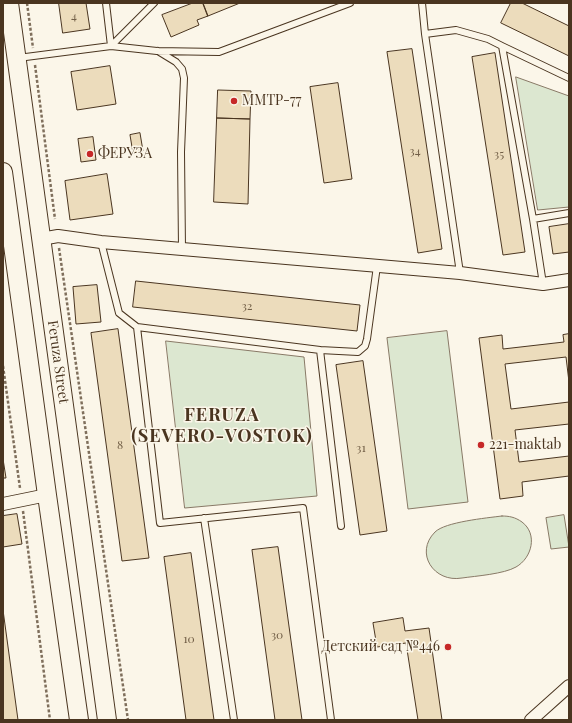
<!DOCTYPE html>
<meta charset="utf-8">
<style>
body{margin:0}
#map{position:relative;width:572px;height:723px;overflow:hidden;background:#fbf6e9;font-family:"Playfair Display",serif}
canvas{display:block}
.frame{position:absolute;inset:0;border:4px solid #4a3520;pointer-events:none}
</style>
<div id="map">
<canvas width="572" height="723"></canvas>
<div class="frame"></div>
</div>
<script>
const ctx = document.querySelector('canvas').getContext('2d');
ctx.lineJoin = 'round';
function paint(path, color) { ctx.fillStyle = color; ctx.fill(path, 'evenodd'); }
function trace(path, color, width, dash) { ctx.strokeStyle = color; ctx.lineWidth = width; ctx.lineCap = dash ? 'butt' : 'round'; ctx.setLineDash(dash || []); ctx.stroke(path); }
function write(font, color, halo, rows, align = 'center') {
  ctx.font = font + ' "Playfair Display",serif'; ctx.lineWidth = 3; ctx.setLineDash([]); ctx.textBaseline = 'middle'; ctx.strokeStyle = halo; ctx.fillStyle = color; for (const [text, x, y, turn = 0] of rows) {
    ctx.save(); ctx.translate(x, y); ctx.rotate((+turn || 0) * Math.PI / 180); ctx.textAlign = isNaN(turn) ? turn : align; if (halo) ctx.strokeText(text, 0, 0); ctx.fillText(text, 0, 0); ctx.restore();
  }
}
const green = new Path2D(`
 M516,77L569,96V207L538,210Z
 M447,331L468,502L408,509L387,338Z
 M166,341L304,357L317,496L185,508Z
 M564,515L569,547L551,549L546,518Z
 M502,516C509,516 515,517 522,522C538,534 532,558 516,567C504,574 476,576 462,578C434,583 414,553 435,532C445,522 486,518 502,516Z`);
paint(green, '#dce7d0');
trace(green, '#887966', 1);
const building = new Path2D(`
 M59,3H86L90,29L63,33Z
 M193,3H203L208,16L197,20L199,25L171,37L162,15Z
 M203,3H240L208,16Z
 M511,3H522L569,26V56L501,23Z
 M412,49L442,249L418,253L387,52Z
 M495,53L525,252L503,255L472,57Z
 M110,66L116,104L77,110L71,72Z
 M338,83L352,179L324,183L310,87Z
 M218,90L251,91L250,119L217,118Z
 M217,118L250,119L248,204L214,202Z
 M140,133L143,151L133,153L130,135Z
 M93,137L96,160L81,162L78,139Z
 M107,174L113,214L70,220L65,181Z
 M569,224V252L553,254L549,227Z
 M136,281L360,305L357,331L133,307Z
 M97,285L101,322L76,324L73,287Z
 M118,329L149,558L122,561L91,333Z
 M569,334V382L566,357L505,364L511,409L569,402V424L515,430L519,462L569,456V476L522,482L523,496L500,499L479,338L502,335L503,349L564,342L563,335Z
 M363,361L387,531L360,535L336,365Z
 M3,459L6,478H3Z
 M17,514L22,544L3,547V516Z
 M278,547L302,720H275L252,550Z
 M191,553L214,720H186L164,557Z
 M3,610L18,720H3Z
 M403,618L405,631L429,628L442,720H418L406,643L377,647L373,623Z`);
paint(building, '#ecdcbc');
trace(building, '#4a3520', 1);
const lane = new Path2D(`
 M106,3L111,46L157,51L219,52L350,3
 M422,3L425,34L460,273
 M425,34L456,30L488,39L502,46
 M158,51L176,62L182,69L184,78L181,152L182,249
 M18,58L111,46L154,3
 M533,219L569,213
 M101,242L119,313L137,327L160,523L303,508L331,720
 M543,284L533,219L502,46L569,78
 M137,327L320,350L341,526
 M320,350L358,352L365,346L367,339L377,266
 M204,518L234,720`);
const street = new Path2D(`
 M41,239L58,236L101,242L460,273L543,284L569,280
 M3,504L47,495
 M531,720L569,686`);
const primary = new Path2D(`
 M9,3L107,720
 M3,172L47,495L79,720`);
trace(lane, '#4a3520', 8);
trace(street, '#4a3520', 14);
trace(primary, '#4a3520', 20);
trace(new Path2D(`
 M27,3L33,48
 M35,65L55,219
 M59,248L128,720
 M3,366L20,488
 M23,511L50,720`), '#7f6f5c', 2.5, [3, 2]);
trace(lane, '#fbf6e9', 6);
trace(street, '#fbf6e9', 12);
trace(primary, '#fbf6e9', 18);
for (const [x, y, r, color] of [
 [234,101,4,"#c62828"],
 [90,154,4,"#c62828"],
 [481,445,4,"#c62828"],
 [448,647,4,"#c62828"]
]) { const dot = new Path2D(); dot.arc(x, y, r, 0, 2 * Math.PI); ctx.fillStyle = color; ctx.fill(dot); trace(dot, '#fbf6e9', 1.5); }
write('12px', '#725f47', null, [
 ["4",74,16],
 ["34",415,151],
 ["35",499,154],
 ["32",247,306],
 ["8",120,445],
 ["31",361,448],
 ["30",277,635],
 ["10",189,639]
]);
write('14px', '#4a3520', '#fbf6e9', [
 ["MMTP-77",242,101],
 ["ФЕРУЗА",98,154],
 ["221-maktab",489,445],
 ["Детский сад №446",440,647,"right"]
], 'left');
write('14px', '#4a3520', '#fbf6e9', [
 ["Feruza Street",58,362,82]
]);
ctx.letterSpacing = '1px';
write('bold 18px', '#4a3520', '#fbf6e9', [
 ["FERUZA",222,415],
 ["(SEVERO-VOSTOK)",222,436]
]);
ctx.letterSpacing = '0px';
</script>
